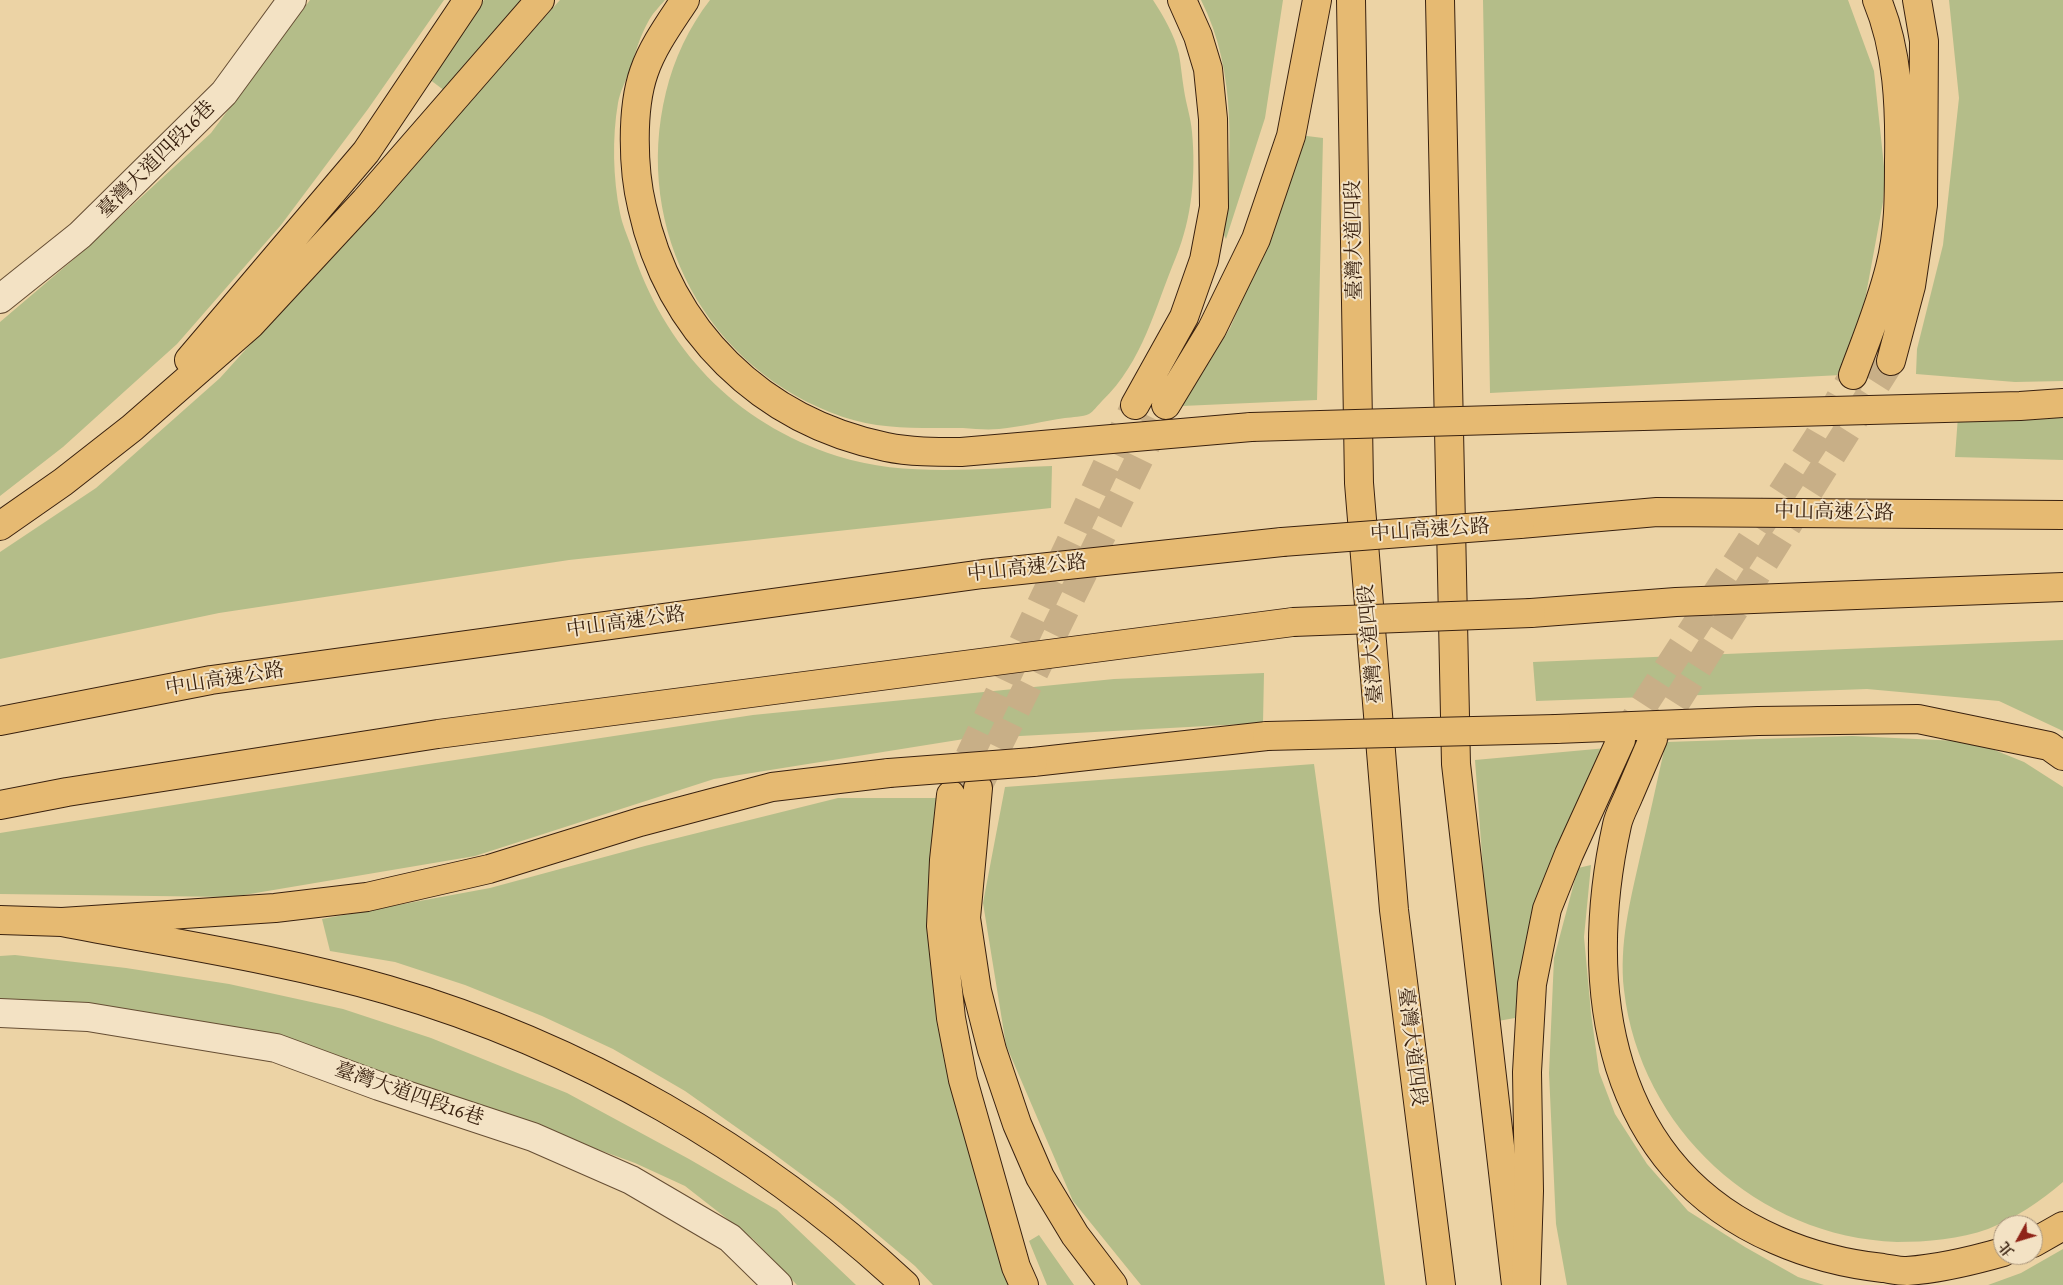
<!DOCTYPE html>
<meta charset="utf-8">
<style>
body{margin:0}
#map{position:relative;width:2063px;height:1285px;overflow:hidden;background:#ecd3a5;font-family:Alegreya,"Noto Serif TC",serif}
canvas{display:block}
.north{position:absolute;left:1993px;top:1215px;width:50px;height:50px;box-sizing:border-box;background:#f3e2c4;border:1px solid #a9957c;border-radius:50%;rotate:231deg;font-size:14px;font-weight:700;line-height:20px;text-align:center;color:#39210f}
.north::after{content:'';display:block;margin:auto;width:18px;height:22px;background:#8f2418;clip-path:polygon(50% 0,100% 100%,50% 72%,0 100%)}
</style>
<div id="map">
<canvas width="2063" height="1285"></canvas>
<div class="north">北</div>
</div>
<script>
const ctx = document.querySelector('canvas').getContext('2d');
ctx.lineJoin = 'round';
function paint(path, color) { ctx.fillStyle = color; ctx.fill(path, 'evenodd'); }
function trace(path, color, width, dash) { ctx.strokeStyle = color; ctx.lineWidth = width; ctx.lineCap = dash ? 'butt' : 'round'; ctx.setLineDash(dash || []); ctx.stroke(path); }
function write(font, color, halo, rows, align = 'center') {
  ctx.font = font + ' Alegreya,"Noto Serif TC",serif'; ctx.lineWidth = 4; ctx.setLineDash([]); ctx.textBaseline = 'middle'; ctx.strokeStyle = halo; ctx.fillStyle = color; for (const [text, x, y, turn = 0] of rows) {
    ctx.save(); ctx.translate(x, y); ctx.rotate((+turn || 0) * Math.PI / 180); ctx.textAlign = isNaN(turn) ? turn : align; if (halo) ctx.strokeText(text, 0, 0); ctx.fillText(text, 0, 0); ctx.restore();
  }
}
paint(new Path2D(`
 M310,0H444L368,109L281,225L177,344L63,447L0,496V322L74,259L211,133Z
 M484,0H523L445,91L429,79Z
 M560,0H665C659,7 652,14 648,22C640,36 635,54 630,70C626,80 620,92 618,103C612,138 613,178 620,213C622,224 627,235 631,246C664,348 734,423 837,456C906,478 981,468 1052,466L1051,508L569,560L219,613L0,659V552L96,488L220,378Z
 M710,0H1153C1163,15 1175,36 1179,54C1181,66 1182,78 1184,90C1186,104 1191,118 1192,132C1196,174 1192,218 1176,257C1155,307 1143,362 1102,401C1098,405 1093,412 1089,414C1083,417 1072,417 1065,418C1043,421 1021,427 999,429C987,430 975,429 963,428C922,428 882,430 843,417C707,370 632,230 666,92C674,59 689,27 710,0Z
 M1201,0H1283L1265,118L1226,239L1224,235C1231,157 1238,73 1201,0Z
 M1483,0H1848L1874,71L1885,176L1883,202L1865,300L1841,375L1490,393Z
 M1949,0H2063V381L2015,382L1916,374L1917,349L1943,245L1959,98Z
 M1299,135L1323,138L1317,400L1182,406L1230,328L1266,246Z
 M2063,413V460L1955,457L1958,416Z
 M2063,640V731L1999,701L1867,689L1536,701L1533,662Z
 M1264,673L1263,723L964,739L714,779L475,856L232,897L0,894V833L422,765L753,715L1114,679Z
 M1852,736L1959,741L1992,749L2024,762L2063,787V1182C2041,1201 2016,1218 1988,1229C1960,1239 1927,1242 1897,1242C1758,1237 1640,1129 1624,990C1619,944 1630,902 1640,857C1649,819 1657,781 1666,742Z
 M1607,748L1531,924L1515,1018L1498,1021L1485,896L1475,760Z
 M1314,764L1385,1285H1141L1073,1201L1006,1045L983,903L1005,787Z
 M838,798H940L934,863L1010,1285H933L915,1266L840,1203L770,1151L685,1091L613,1049L542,1016L465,985L395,962L330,951L322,919L490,888L645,846Z
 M1591,865L1584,937L1591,1013L1599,1072L1615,1114L1647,1164L1688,1211L1745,1247L1798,1277L1824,1285H1567L1556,1224L1549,1073L1554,958L1578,868Z
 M15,955L126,968L229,984L343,1009L431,1038L567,1093L689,1159L777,1210L856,1285H797L753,1239L685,1186L635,1163L511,1118L380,1071L256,1033L0,1001V956Z
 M1039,1235L1074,1285H1047L1029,1241Z
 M2063,1249V1285H1988L2021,1273Z`), '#b4bd89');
trace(new Path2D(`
 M1653,739L1891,361
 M1621,740L1818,437L1853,375
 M979,785L1166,405
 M951,795L1135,405`), '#c8af87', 28, [28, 14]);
const minor = new Path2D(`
 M0,299L80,235L224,93L292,0
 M0,1013L88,1017L276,1048L379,1086L533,1137L631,1180L730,1238L778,1285`);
const major = new Path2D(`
 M1351,0L1359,483L1394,910L1441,1285
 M1440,0L1456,764L1516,1285`);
const highway = new Path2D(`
 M685,0C670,23 653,46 644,72C631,109 633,170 642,207C669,331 761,421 886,447C910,452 936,452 961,452L1251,427
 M189,360L366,152L468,0
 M1891,361L1911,286L1923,205L1924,41L1917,0
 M1853,375C1866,340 1881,304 1890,267C1899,232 1899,197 1899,161C1900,108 1898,50 1877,0
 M1135,405L1184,317L1204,260L1214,207L1213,119L1208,69L1198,36L1182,0
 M1166,405L1212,329L1256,239L1291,136L1317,0
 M1530,419L2020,406L2063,403
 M1520,524L1657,512L2063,515
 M0,526L63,482L132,428L250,325L365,201L540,0
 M1531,613L1676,602L2063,587
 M0,721L211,680L983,574L1282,542
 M1556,729L1758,721L1918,719L2049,746L2063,756
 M1653,739C1645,758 1637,776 1629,795C1625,805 1619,815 1617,825C1581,988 1607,1167 1776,1240C1810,1255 1846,1264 1883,1268C1890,1269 1899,1271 1907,1271C1936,1269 1975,1260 2003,1252
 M1033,762L1267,736
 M978,788L966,918L977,991L992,1050L1017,1124L1040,1177L1075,1235L1113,1285
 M951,795L944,860L941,926L951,1018L963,1080L1016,1267L1024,1285
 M0,805L67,792L438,734L1293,622
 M0,920L62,922L275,908L367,897L489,869L640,822L772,787L889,773
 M62,922C170,943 281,959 388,990C580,1046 759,1149 905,1285
 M2033,1243L2063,1226
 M1526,1285L1529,1191L1527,1072L1532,984L1547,909L1569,854L1621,740`);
trace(minor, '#664e34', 30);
trace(major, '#39210f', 30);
trace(highway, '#39210f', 30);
trace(minor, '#f3e2c4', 28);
trace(major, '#e6ba72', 28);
trace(highway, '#e6ba72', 28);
const highwayBridge = new Path2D(`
 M1251,427L1530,419
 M1282,542L1520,524
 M1293,622L1531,613
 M1267,736L1556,729
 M889,773L1033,762`);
trace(highwayBridge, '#39210f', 30, []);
trace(highwayBridge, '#e6ba72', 28);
write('20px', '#39210f', '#f3e2c4', [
 ["臺灣大道四段16巷",157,160,-45],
 ["臺灣大道四段",1355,240,-91],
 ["中山高速公路",1834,513,1],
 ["中山高速公路",1430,531,-4],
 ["中山高速公路",1027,569,-6],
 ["中山高速公路",626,623,-8],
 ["臺灣大道四段",1372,644,-95],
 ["中山高速公路",225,680,-9],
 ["臺灣大道四段",1411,1047,83],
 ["臺灣大道四段16巷",409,1095,19]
]);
</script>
